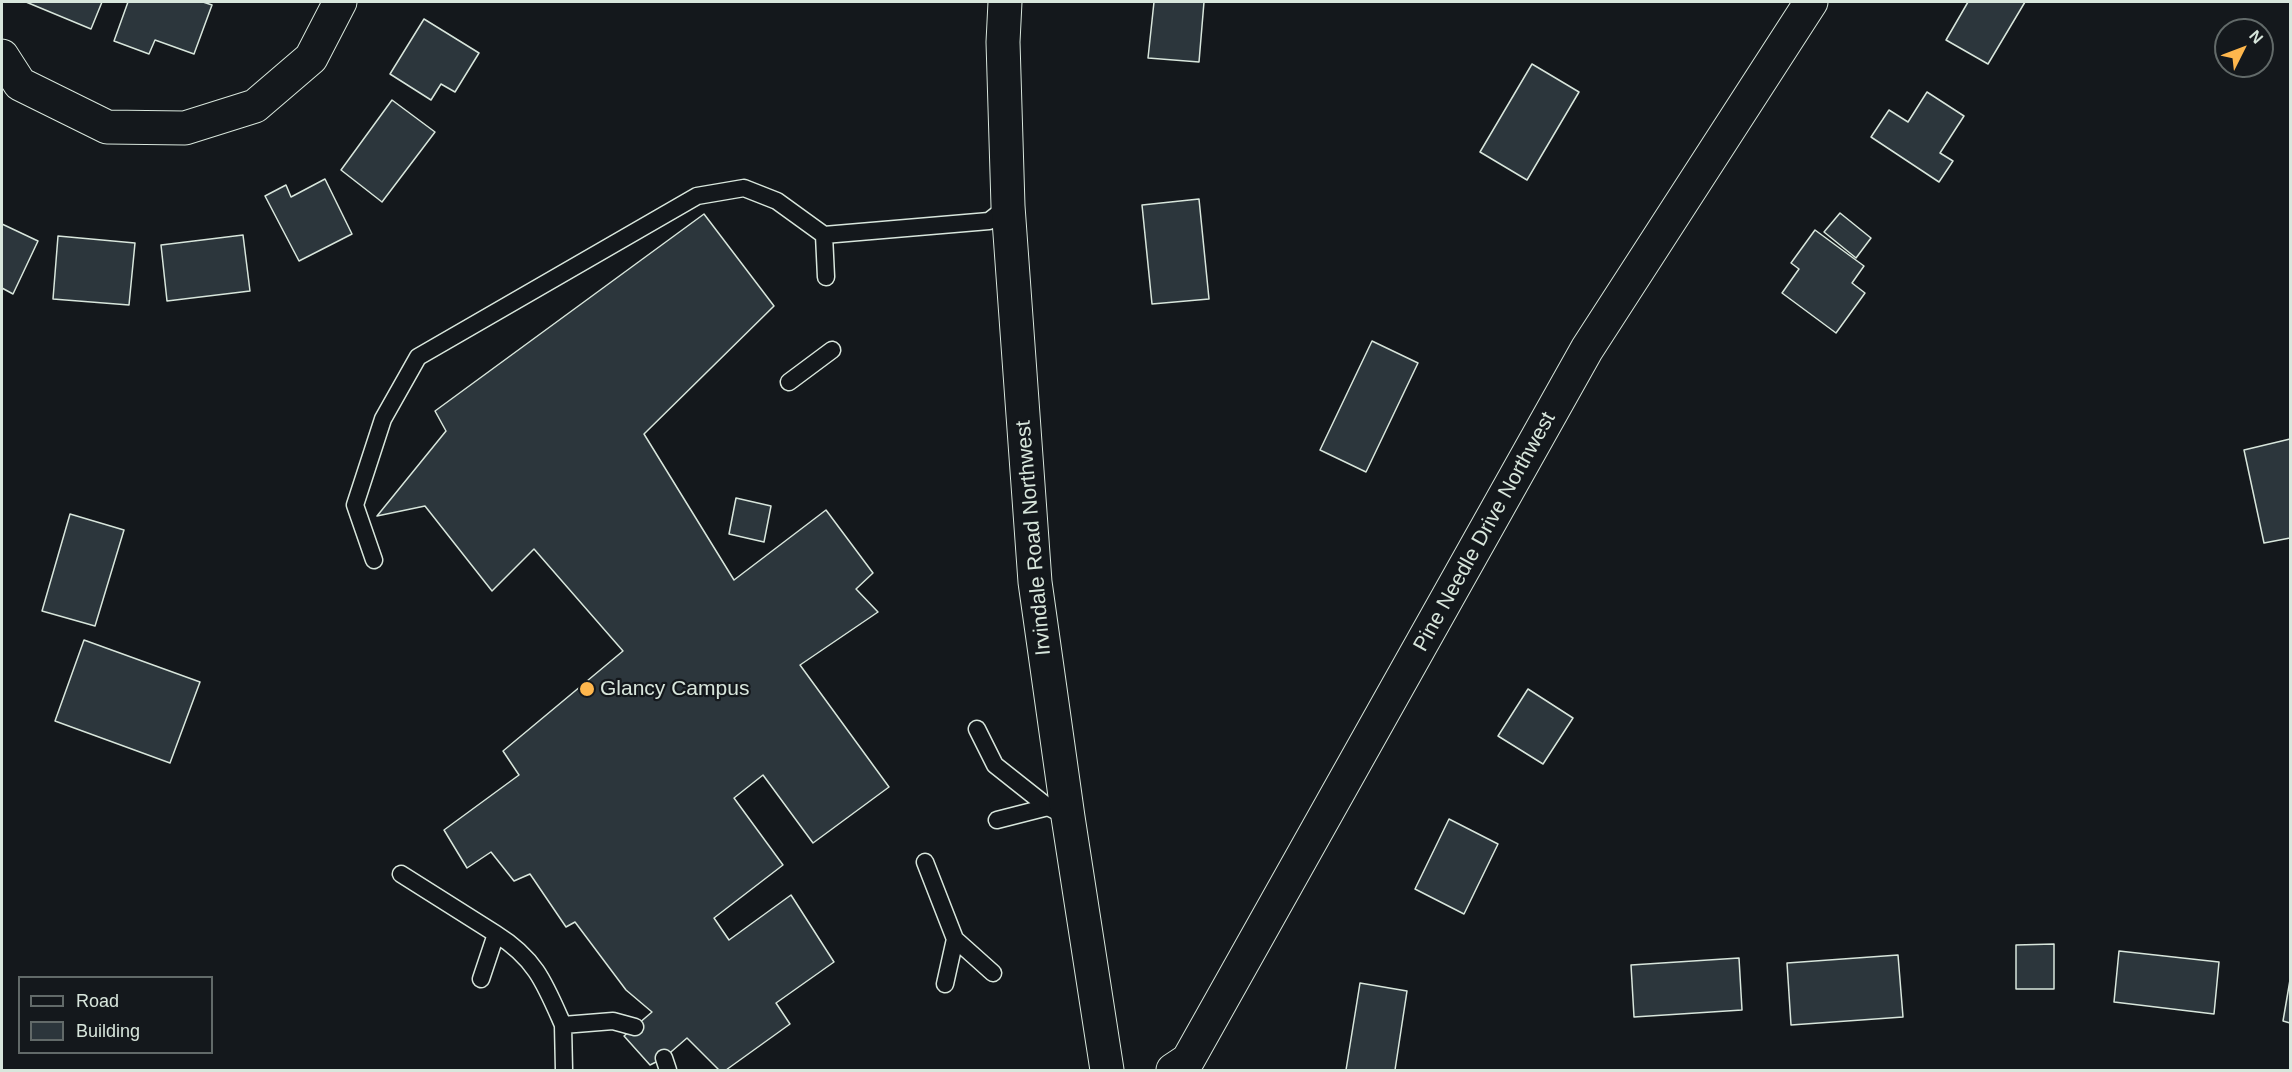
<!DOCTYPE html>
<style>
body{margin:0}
#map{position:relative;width:2292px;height:1072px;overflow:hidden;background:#14181c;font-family:Arial,sans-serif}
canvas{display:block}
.frame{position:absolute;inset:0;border:3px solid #d8e6dc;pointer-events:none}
.legend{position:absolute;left:18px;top:976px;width:195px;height:78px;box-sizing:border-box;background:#14181c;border:2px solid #626a69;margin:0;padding:8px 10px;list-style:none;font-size:18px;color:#d8e6dc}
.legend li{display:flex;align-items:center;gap:12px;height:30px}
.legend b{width:30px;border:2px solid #626a69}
.north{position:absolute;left:2214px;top:18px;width:60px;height:60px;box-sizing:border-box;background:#14181c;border:2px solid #626a69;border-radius:50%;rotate:48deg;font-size:16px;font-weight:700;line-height:24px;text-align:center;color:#d8e6dc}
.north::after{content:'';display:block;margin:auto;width:21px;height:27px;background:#ffb74d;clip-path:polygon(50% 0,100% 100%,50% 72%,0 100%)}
</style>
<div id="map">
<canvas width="2292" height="1072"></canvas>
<div class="frame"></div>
<ul class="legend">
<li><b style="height:8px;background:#14181c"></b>Road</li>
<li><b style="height:16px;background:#2c363c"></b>Building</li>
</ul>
<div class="north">N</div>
</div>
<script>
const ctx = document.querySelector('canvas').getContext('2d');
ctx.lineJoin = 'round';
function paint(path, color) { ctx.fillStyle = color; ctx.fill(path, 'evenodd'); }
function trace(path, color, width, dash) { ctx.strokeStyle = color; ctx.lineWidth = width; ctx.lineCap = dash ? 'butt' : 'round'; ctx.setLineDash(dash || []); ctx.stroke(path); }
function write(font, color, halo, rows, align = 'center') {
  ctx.font = font + ' Arial,sans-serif'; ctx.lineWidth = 4.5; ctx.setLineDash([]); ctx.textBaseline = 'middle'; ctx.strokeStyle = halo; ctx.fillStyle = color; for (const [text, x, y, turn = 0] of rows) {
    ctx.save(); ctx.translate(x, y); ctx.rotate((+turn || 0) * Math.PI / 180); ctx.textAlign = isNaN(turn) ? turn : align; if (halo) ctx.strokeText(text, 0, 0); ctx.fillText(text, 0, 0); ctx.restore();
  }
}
const building = new Path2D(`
 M26,2H102L91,29Z
 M128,2H203L212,5L194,54L155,40L149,54L114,41Z
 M1154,2H1204L1199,62L1148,58Z
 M1968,2H2025L1988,64L1946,40Z
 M424,19L479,53L455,92L441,84L431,100L390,74Z
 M1532,64L1579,92L1527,180L1480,152Z
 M1927,92L1964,116L1940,153L1953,161L1939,182L1871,137L1889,110L1908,122Z
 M392,100L435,132L382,202L341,170Z
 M325,179L352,234L299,261L265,196L286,185L291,197Z
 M1199,199L1209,299L1152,304L1142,205Z
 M1840,213L1871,238L1856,258L1824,232Z
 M704,214L774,306L644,434L734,580L826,510L873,573L856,589L878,612L800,665L889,787L813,843L763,775L734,798L783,865L714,918L729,940L791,895L834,962L776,1003L790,1024L726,1070H719L687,1038L664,1058L650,1065L624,1036L652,1012L626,990L575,922L566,927L530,874L514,881L491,852L467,868L444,830L519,775L503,751L623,651L534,549L492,591L425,506L377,516L446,431L435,411Z
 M2,224L38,241L13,294L2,288Z
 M1815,230L1864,266L1852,283L1865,293L1836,333L1782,293L1799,269L1791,263Z
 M243,235L250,291L167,301L161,245Z
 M58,236L135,243L129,305L53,299Z
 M1372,341L1418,363L1366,472L1320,450Z
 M2290,439V538L2264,543L2244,450Z
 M736,498L771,506L764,542L729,534Z
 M70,514L124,530L95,626L42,611Z
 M84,640L200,682L170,763L55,721Z
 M1528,689L1573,718L1543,764L1498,736Z
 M1449,819L1498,844L1464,914L1415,889Z
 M2054,944V989H2016V945Z
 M2119,951L2219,962L2214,1014L2114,1002Z
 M1898,955L1903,1017L1791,1025L1787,963Z
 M1739,958L1742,1010L1634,1017L1631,965Z
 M2290,980V1023L2283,1021Z
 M1360,983L1407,991L1395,1070H1346Z`);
paint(building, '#2c363c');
trace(building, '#d8e6dc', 1.5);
const lane = new Path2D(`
 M824,235L826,277
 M789,382L832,350
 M374,560L355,505L383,419L418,357L697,196L744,188L777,201L824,235L989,221L1008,206
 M977,729L995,765L1048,807L1068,817
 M997,820L1048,807
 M925,862L955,939L993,973
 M401,874L496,934L481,979
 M496,934C536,959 545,984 563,1025L613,1021L635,1027
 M945,984L955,939
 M563,1025L564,1070
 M664,1058L668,1070`);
const street = new Path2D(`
 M2,56L20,84L107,127L185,128L255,106L311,58L340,2
 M1173,1070L1188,1060L1587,349L1811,2`);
const secondary = new Path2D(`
 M1005,2L1003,42L1008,206L1035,582L1068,817L1107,1070`);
trace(lane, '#d8e6dc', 19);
trace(street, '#d8e6dc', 35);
trace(secondary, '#d8e6dc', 35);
trace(lane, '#14181c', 16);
trace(street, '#14181c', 33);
trace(secondary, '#14181c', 33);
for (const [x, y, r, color] of [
 [587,689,8,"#ffb74d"]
]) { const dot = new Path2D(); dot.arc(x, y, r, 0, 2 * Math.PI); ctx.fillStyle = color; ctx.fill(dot); trace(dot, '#14181c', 2); }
write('21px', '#d8e6dc', '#14181c', [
 ["Pine Needle Drive Northwest",1485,532,-61],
 ["Irvindale Road Northwest",1034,538,-95]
]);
write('21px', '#d8e6dc', '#14181c', [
 ["Glancy Campus",600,689]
], 'left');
</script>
